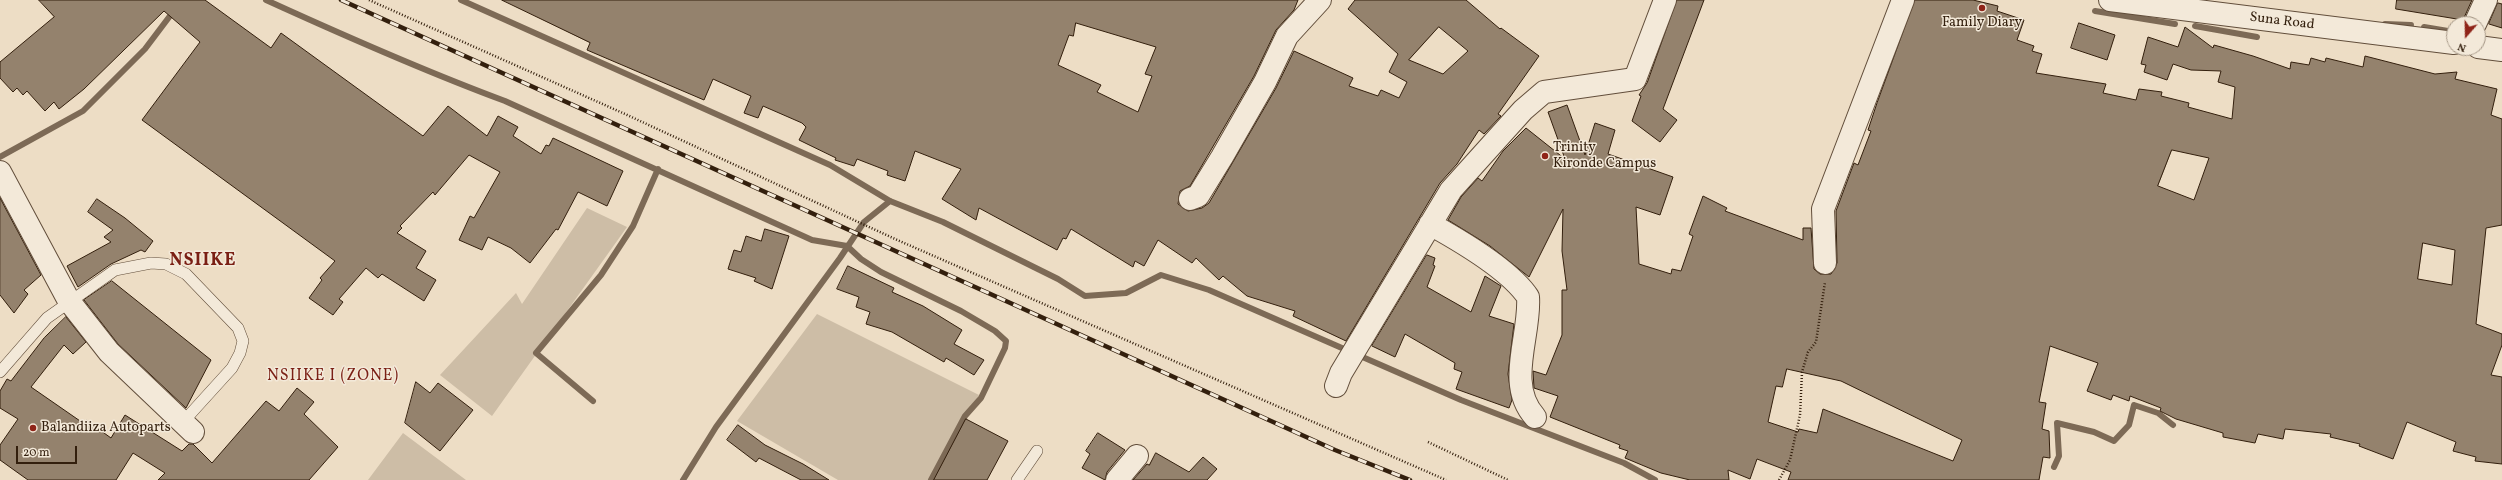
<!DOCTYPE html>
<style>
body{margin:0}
#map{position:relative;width:2502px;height:480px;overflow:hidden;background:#edddc5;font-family:Vollkorn,serif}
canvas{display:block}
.north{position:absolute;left:2446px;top:16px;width:40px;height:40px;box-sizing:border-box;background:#f3e9d9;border:1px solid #a69887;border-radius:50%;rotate:200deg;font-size:11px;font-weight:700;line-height:16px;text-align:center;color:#331f0d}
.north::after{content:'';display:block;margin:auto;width:14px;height:18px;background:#8f2418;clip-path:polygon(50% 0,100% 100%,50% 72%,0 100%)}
.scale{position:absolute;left:16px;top:446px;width:61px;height:18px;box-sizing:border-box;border:2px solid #331f0d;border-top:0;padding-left:5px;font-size:12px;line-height:14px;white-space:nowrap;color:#331f0d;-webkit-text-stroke:3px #f3e9d9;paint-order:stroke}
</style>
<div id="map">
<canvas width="2502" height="480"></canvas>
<div class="north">N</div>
<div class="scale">20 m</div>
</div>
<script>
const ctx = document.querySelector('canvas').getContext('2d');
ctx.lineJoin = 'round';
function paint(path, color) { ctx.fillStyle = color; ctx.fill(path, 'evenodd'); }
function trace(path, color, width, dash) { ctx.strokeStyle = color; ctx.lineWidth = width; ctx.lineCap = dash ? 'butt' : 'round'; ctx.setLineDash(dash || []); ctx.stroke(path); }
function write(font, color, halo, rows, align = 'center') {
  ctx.font = font + ' Vollkorn,serif'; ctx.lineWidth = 3; ctx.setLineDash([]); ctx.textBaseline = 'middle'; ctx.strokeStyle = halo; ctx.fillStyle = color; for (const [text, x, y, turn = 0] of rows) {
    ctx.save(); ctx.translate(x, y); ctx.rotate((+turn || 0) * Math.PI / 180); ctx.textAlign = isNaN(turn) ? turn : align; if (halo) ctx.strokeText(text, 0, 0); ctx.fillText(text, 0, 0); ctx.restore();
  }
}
paint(new Path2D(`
 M587,208L627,227L492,416L440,375L516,293L522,304Z
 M817,314L979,395L934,480H838L737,421Z
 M403,433L466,480H368Z`), '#cdbda6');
trace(new Path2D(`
 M266,0C345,36 424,71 505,101L812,240L847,246L861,259L881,272L961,311L995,331L1006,341L1005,348L981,398L965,416L931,480
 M461,0L830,165L890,201L943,222L1058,279L1085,296L1126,293L1161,275L1209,290L1461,400L1624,463L1655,480
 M2095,11L2175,24
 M2385,24L2411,25
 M2195,26L2257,37
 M2424,27L2454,32
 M0,157L83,111L145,49L182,0
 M593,401L536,353L601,275L633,226L658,169
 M2054,467L2059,456L2057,423L2094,432L2114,441L2129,425L2134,405L2158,413L2173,425
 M683,480L716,427L840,258L864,222L890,201`), '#7d6a56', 6);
const building = new Path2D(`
 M39,0H205L271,48L281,33L423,136L448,106L487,136L498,116L518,127L513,136L541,154L546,145L549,146L553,138L623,171L607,206L578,192L558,230L556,229L530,263L511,248L488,237L482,250L459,240L470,216L474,218L500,172L469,155L435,195L433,192L400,226L402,228L397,233L426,251L416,268L436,280L424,301L382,274L378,278L366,268L339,299L343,302L333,315L309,298L322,280L320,278L335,261L142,120L200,42L164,11L84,89L59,109L54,102L45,111L27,91L23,95L17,88L13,92L0,78V62L54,17Z
 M502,0H1298L1294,10L1276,30L1254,76L1190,186L1180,191L1178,204L1188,211L1202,208L1209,203L1276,88L1294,51L1353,78L1349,86L1378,96L1381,90L1399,98L1407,82L1389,72L1398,54L1348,9L1355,0H1466L1500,29L1501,28L1539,56L1498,114L1501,116L1484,134L1479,130L1457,164L1440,183L1346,341L1293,316L1295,311L1247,296L1223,276L1219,280L1196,258L1192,263L1158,240L1144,266L1135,261L1133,267L1071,229L1066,239L1063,238L1057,250L979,208L976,220L942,199L961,169L915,151L905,181L887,175L888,171L857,159L854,166L835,160L836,158L799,140L806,127L802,123L763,106L758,118L744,113L751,96L713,79L704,100L587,50L590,43ZM1076,23L1156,47L1145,74L1152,76L1138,112L1097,92L1101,85L1058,65L1069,35L1073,36ZM1439,27L1468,51L1443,74L1409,60Z
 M1677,0H1704L1663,109L1677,120L1660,142L1632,121L1641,96L1639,95L1647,83Z
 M1915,0H1973L1998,6L1997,11L2024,20L2017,40L2034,46L2032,51L2042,54L2036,73L2106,84L2103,93L2136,100L2139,89L2162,92L2161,96L2189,103L2188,107L2232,119L2235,87L2218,82L2221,71L2191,70L2173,64L2167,80L2144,72L2146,65L2141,64L2148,37L2178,47L2185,27L2213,48L2214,45L2253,56L2290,69L2291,62L2309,65L2311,58L2325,62L2326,58L2363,67L2365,56L2435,74L2457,72L2455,79L2497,89L2491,115L2502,119V225L2486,228L2476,324L2502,334V345L2491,375L2502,377V464L2475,461L2476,457L2453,451L2456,442L2407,422L2393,459L2359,446L2360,444L2330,437L2331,434L2285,429L2283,439L2258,434L2255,443L2223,437V433L2176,419L2160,411L2161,408L2130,396L2129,401L2113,395L2111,400L2087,391L2098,363L2050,346L2039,402L2046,403L2042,429L2049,431L2050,458L2043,457L2039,480H1788L1791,472L1757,459L1750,479L1728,470L1729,480H1690L1661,473L1625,458L1628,451L1619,448L1620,445L1550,417L1558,396L1534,388L1533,371L1546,375L1562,335V290H1567L1562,251L1563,209L1529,277L1490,246L1448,220L1461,197L1478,178L1482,181L1503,151L1526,128L1565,159L1548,112L1567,105L1585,155L1595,123L1615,130L1608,154L1673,177L1660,215L1636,207L1639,264L1671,274L1672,269L1681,271L1693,236L1689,234L1703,196L1727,208L1725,211L1803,240V228H1811L1814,269L1820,274H1831L1837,263L1836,211L1854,163L1858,165L1871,131L1868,130L1877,103ZM2172,150L2209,158L2194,200L2158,186ZM2423,243L2455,250L2452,285L2418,279ZM1787,369L1841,381L1962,440L1953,461L1823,409L1817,433L1799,429L1798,432L1768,422L1776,386L1782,387Z
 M2397,0H2472L2463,20L2396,9Z
 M2498,3L2502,4V28L2489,24Z
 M2079,23L2115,35L2107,60L2071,48Z
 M0,198L41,275L24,290L28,294L14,313L0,295Z
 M97,199L125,218L153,241L145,252L141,250L111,264L78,287L67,266L111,242L104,237L113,230L88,212Z
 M765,229L789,236L772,289L754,281L756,278L728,269L734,250L741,252L746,236L761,241Z
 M1427,255L1435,258L1433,265L1435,266L1427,287L1471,312L1485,276L1501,286L1489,316L1514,324L1508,374L1512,400L1509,408L1456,389L1462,372L1454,369L1455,363L1405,334L1395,357L1372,346Z
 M848,266L894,288L892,292L923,306L962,330L954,344L984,360L974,375L946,358L944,362L892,332L866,324L870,312L856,307L859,297L837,289Z
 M112,281L211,360L186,408L118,344L84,300Z
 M66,317L86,342L73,354L64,345L31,387L83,423L86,420L111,438L125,415L182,451L189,444H193L212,463L266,401L279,411L297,388L314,402L304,414L338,447L309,480H158L165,473L133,453L116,480H28L0,460V445L18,419L0,408V391L7,379L11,381L44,338Z
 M416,382L430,393L438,383L473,410L440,451L405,423Z
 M966,419L1008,441L987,480H934Z
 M738,425L765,445L803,464L829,480H801L759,458L756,462L727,440Z
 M1098,433L1125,450L1107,472L1105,480L1082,468L1090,454L1086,451Z
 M1156,453L1189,472L1203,457L1217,469L1207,480H1133L1147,464L1149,465Z`);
paint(building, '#94826d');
trace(building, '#331f0d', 1);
const service = new Path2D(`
 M0,372L47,318L115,270L151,263L166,264L186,274L238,328L243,341L240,353L232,368L183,422
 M1017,480L1037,451`);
const minor = new Path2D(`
 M2475,24L2486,0
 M0,172L69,301L109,352L193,432
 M1190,199L1198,196L1222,157L1265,82L1287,36L1320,0
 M1430,224C1459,240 1510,270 1528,297C1531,335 1505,384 1535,417
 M1825,263L1823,209L1903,0
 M1336,386L1341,373L1451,190L1523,110L1544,92L1635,79L1665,0
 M1117,480L1137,456`);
const tertiary = new Path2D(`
 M2110,0L2454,43
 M2478,47L2502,50`);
trace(service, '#624e3b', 12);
trace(minor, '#624e3b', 24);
trace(tertiary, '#624e3b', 24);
trace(new Path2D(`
 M369,0L625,114L895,239L1446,480
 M1428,442L1508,480
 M1779,480L1790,460L1800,415L1802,372L1808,352L1816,342L1825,282`), '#331f0d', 2.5, [1, 2]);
trace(service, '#f3e9d9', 11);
trace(minor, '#f3e9d9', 22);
trace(tertiary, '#f3e9d9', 22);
const rail = new Path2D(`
 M341,0L1335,450L1410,480`);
trace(rail, '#331f0d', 4.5);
trace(rail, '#f3e9d9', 3, [9]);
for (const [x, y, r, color] of [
 [1982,8,4,"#8f2418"],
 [1545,156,4,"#8f2418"],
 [33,428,4,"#8f2418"]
]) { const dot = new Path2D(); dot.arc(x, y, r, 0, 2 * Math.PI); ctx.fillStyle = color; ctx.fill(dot); trace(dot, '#f3e9d9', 1.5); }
write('14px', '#331f0d', '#f3e9d9', [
 ["Suna Road",2282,22,7]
]);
write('14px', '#331f0d', '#f3e9d9', [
 ["Family Diary",1982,23,"center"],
 ["Trinity",1553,148],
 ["Kironde Campus",1553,164],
 ["Balandiiza Autoparts",41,428]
], 'left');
ctx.letterSpacing = '1px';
write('16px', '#7a1f14', '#f3e9d9', [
 ["NSIIKE I (ZONE)",333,377]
]);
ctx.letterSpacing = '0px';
ctx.letterSpacing = '1px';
write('bold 18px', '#7a1f14', '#f3e9d9', [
 ["NSIIKE",203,262]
]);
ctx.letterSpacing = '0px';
</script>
